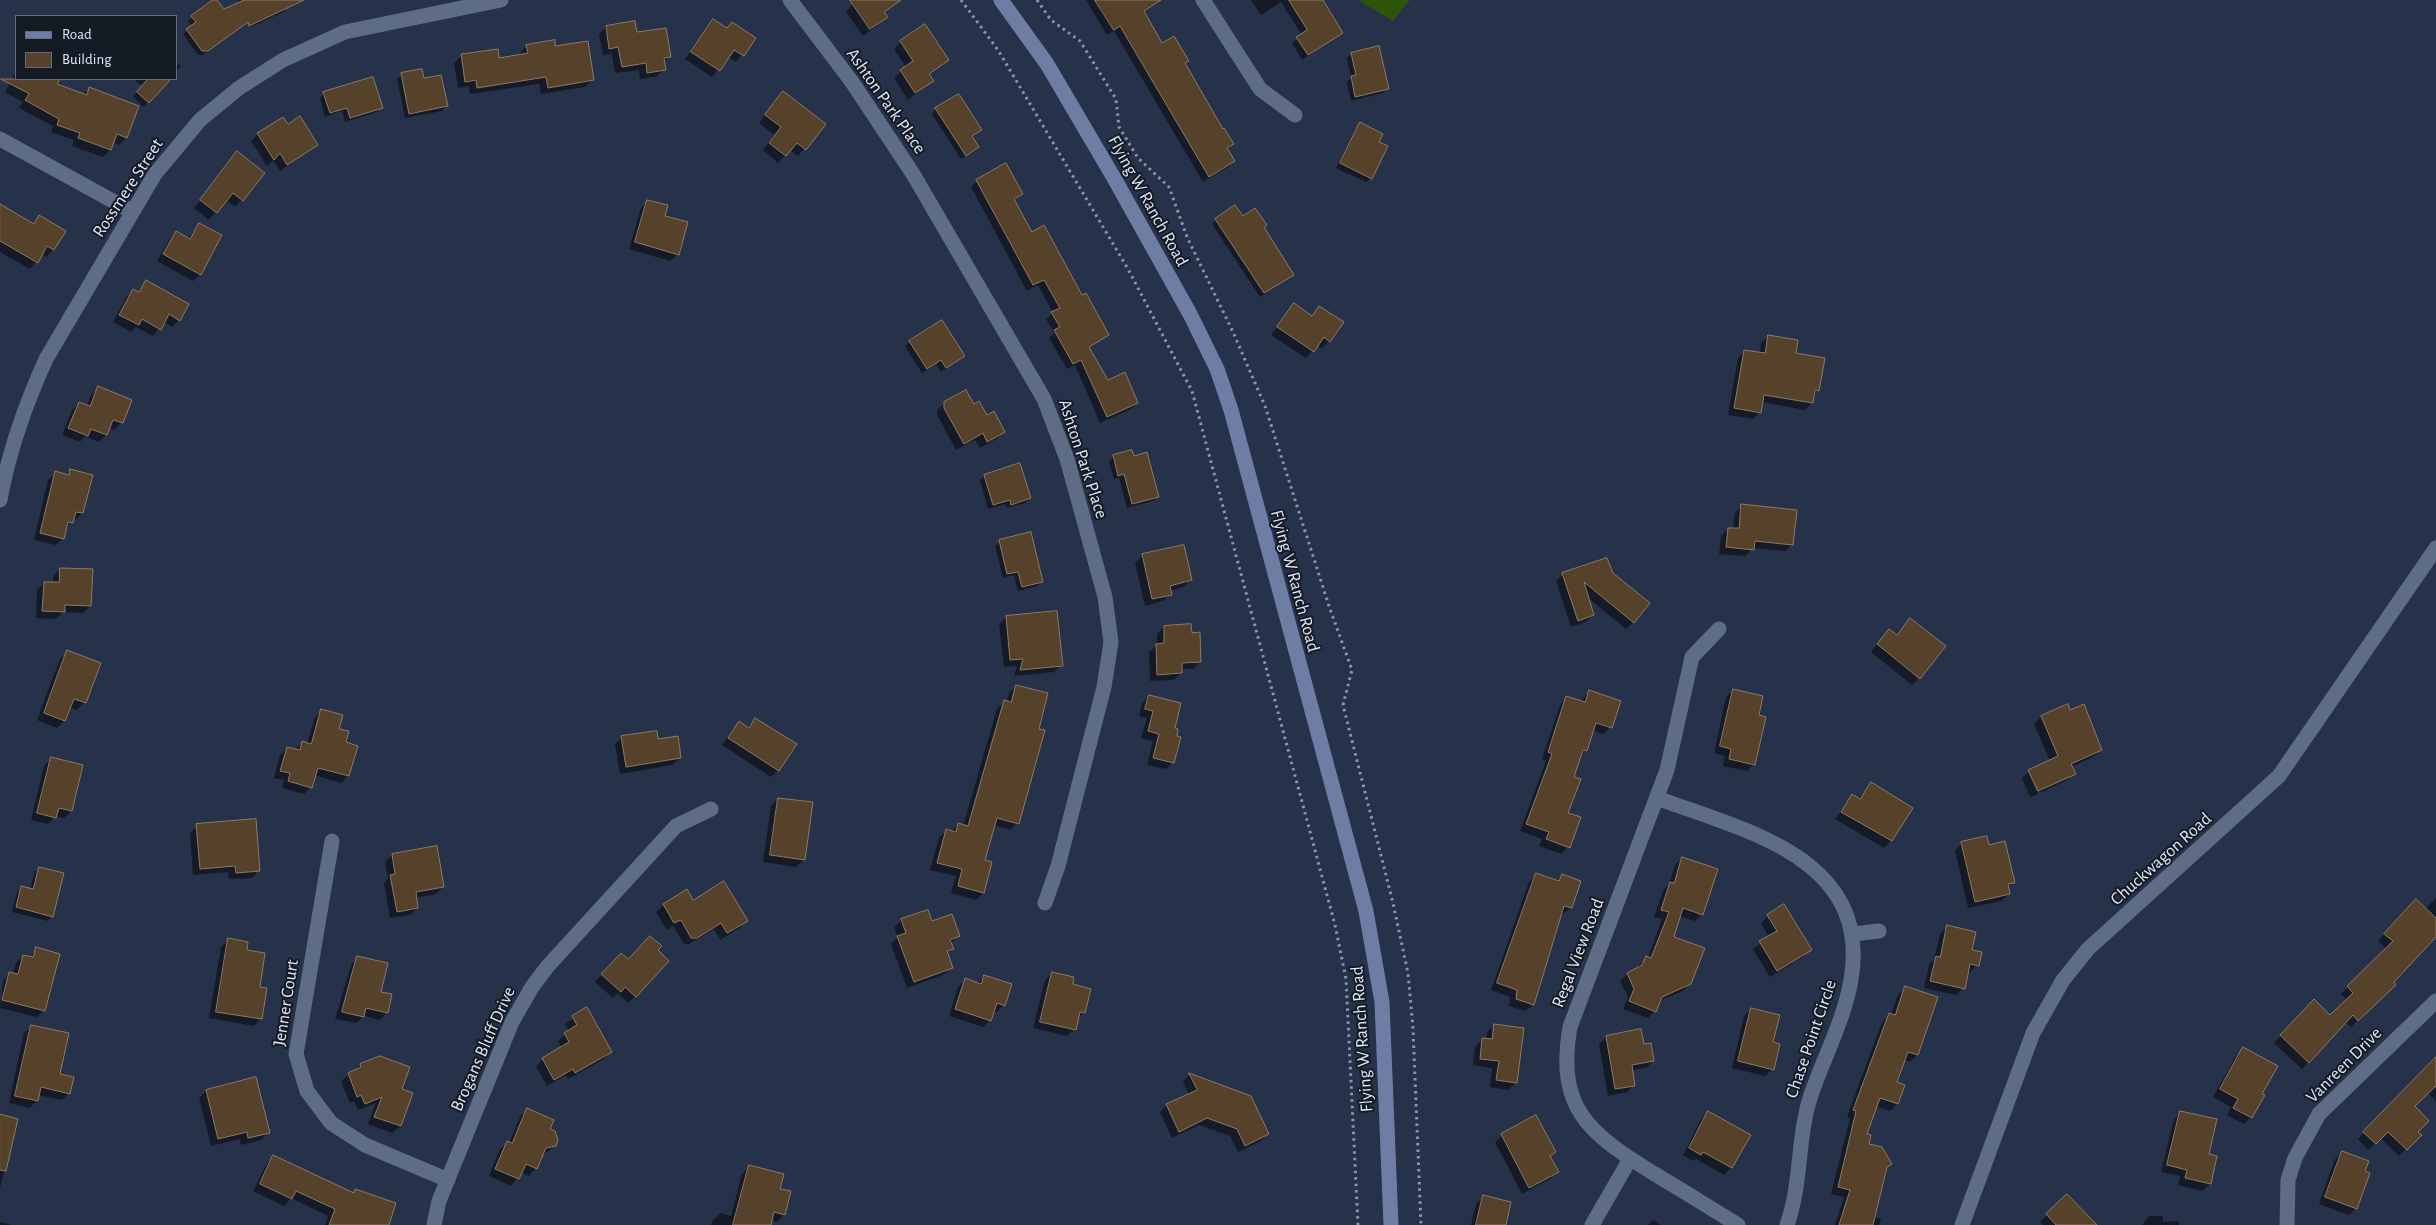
<!DOCTYPE html>
<style>
body{margin:0}
#map{position:relative;width:2436px;height:1225px;overflow:hidden;background:#263249;font-family:"Alegreya Sans",sans-serif}
canvas{display:block}
.legend{position:absolute;left:15px;top:15px;width:162px;height:65px;box-sizing:border-box;background:#141a24;border:1px solid #666c79;margin:0;padding:6px 9px;list-style:none;font-size:15px;color:#e0e8f8}
.legend li{display:flex;align-items:center;gap:10px;height:25px}
.legend b{width:25px;border:1px solid #666c79}
</style>
<div id="map">
<canvas width="2436" height="1225"></canvas>
<ul class="legend">
<li><b style="height:6px;background:#6e7da4"></b>Road</li>
<li><b style="height:14px;background:#56412b"></b>Building</li>
</ul>
</div>
<script>
const ctx = document.querySelector('canvas').getContext('2d');
ctx.lineJoin = 'round';
function paint(path, color) { ctx.fillStyle = color; ctx.fill(path, 'evenodd'); }
function trace(path, color, width, dash) { ctx.strokeStyle = color; ctx.lineWidth = width; ctx.lineCap = dash ? 'butt' : 'round'; ctx.setLineDash(dash || []); ctx.stroke(path); }
function write(font, color, halo, rows, align = 'center') {
  ctx.font = font + ' "Alegreya Sans",sans-serif'; ctx.lineWidth = 4; ctx.setLineDash([]); ctx.textBaseline = 'middle'; ctx.strokeStyle = halo; ctx.fillStyle = color; for (const [text, x, y, turn = 0] of rows) {
    ctx.save(); ctx.translate(x, y); ctx.rotate((+turn || 0) * Math.PI / 180); ctx.textAlign = isNaN(turn) ? turn : align; if (halo) ctx.strokeText(text, 0, 0); ctx.fillText(text, 0, 0); ctx.restore();
  }
}
paint(new Path2D(`
 M1358,0H1410L1393,21Z`), '#2d550a');
paint(new Path2D(`
 M215,0L232,33L202,55H198L183,34L192,26L188,21Z
 M238,0H306L290,4L285,11L251,27Z
 M850,0H899L883,13L886,17L879,24L863,36L846,12L853,4Z
 M1086,0H1148L1151,5L1143,12L1162,45L1187,61L1184,64L1222,131L1233,144L1227,150L1234,161L1228,167L1203,182L1114,31L1107,35Z
 M1251,0H1321L1342,33L1302,60L1292,43L1302,35L1281,2L1261,15Z
 M713,20L726,29L754,38L736,62L728,57L712,77L685,59Z
 M606,27L636,34L669,57L663,63L665,69L657,76L640,79L639,70L615,73L612,54L603,55L599,34Z
 M901,42L947,60L928,75L932,81L908,100L894,78L906,67L894,49Z
 M527,46L554,48L592,80L585,87L541,94L539,84L470,94L469,86L458,88L454,63L461,56L498,59L520,56V53Z
 M1351,54L1387,89L1383,93L1351,101L1347,82L1351,78L1347,58Z
 M176,62L181,66L176,71Z
 M16,71V79H59L55,85L83,95L89,89L126,138L119,145L113,142L110,150L103,157L72,146L74,140L51,132L53,126L19,108L23,102L5,92Z
 M402,74L446,106L442,111L405,118L397,79Z
 M134,79H169L144,107L133,97L142,86Z
 M324,94L381,107L377,112L345,122L342,111L325,117L320,98Z
 M776,100L824,124L798,156L790,150L778,163L763,150L774,135L759,123Z
 M936,109L980,130L972,137L978,147L973,152L961,159L932,114Z
 M1360,124L1378,142L1371,178L1366,182L1336,168L1356,128Z
 M287,126L316,145L280,171L273,160L267,166L251,141L258,134Z
 M237,153L242,200L235,207L226,200L209,220L194,208Z
 M1005,165L1021,194L1014,201L1032,233L1082,297L1107,335L1089,348L1107,381L1137,403L1131,409L1100,423L1075,365L1067,369L1049,338L1054,333L1046,319L1053,313L1038,285L1027,291L971,187L977,181Z
 M648,201L664,217L678,254L670,261L629,249L641,208Z
 M0,205L32,224L40,217L64,231L53,250L46,257L42,254L30,269L0,252Z
 M1243,218L1263,227L1292,275L1260,297L1212,224L1216,220Z
 M200,224V274L193,281L157,261L169,240L176,232L188,239Z
 M146,282L179,320L172,327L164,322L153,336L136,327L131,332L113,322L126,298L133,291L137,293Z
 M1294,305L1310,317L1319,307L1329,341L1322,348L1317,345L1306,358L1271,335Z
 M1769,336L1795,354L1818,390L1813,395L1812,403L1805,410L1762,402L1760,412L1753,419L1728,415L1738,358L1745,351L1760,354L1761,343Z
 M910,342L963,356L941,372L936,364L922,373L905,346Z
 M98,388L130,401L121,423L114,430L109,427L106,435L99,442L85,436L80,442L62,435L72,410L79,403L87,406L91,395Z
 M945,403L973,406L1003,432L996,439L980,448L975,440L956,450L937,415V410Z
 M1114,457L1158,497L1153,501L1127,508L1119,478L1114,479L1109,461Z
 M71,471L82,513L75,520L73,519L65,530L63,538L56,545L34,540L48,480L56,473L66,475Z
 M984,476L1030,498L1025,503L1007,508L1005,504L988,509L980,480Z
 M1742,505L1792,544L1785,551L1753,548L1745,556L1719,554L1721,536L1728,529H1733L1735,513Z
 M1000,542L1042,582L1037,586L1018,591L1014,575L1003,578L995,546Z
 M1183,546L1191,580L1183,587L1170,591V594L1163,601L1145,606L1135,563L1142,556Z
 M60,569L90,606L83,613L63,612L56,619L36,618L37,590L44,583H53V576Z
 M1563,574H1612L1633,622L1626,629L1587,597L1593,615L1586,622L1571,627L1556,581Z
 M1007,617L1061,665L1054,672L1014,676L1017,666L1004,667L999,624Z
 M1910,619L1919,678L1912,685L1871,652L1889,630L1896,636Z
 M1164,627L1191,634L1200,662L1193,669H1181V673L1174,680L1150,681L1149,652L1157,645V634Z
 M68,652L99,663L84,703L77,710L69,707L64,721L57,728L37,720L60,659Z
 M1016,686L1038,729L1017,823L1010,830L993,825L984,861L983,893L976,900L951,893L956,876L930,870L939,838L946,831L951,832L958,825L963,826L997,709L1004,702H1007L1009,693Z
 M1733,690L1757,716L1754,764L1747,771L1723,766L1725,756L1714,753L1726,697Z
 M1589,691L1611,727L1603,734L1592,730L1586,750L1580,756L1573,778L1567,813L1568,847L1561,854L1539,846L1542,839L1520,831L1546,761L1542,759L1560,705L1567,697L1581,702Z
 M1149,696L1173,729V762L1166,769L1147,765L1153,741L1141,738L1147,718L1139,716L1142,703Z
 M2067,706L2101,750L2093,757L2071,767L2074,773L2067,780L2040,793L2031,772H2028L2038,794L2030,797L2022,778L2029,771L2050,761L2034,724L2041,717Z
 M322,710L344,743L348,776L341,783L314,775L311,787L304,794L282,788L284,780L274,778L280,755L288,748L295,750L302,743L307,744L315,717Z
 M756,719L778,770L771,777L722,745L739,723L747,728Z
 M622,737L657,741L680,758L672,765L620,774L615,744Z
 M51,758L82,766L71,811L64,818L56,816L48,824L31,820L44,766Z
 M1871,783L1911,808L1891,841L1884,848L1835,819L1853,795L1859,799Z
 M778,799L803,860L796,867L763,862L771,806Z
 M197,826L259,870L252,878L229,879L228,872L193,875L190,833Z
 M1962,843L1988,847L2014,882L2007,888L2009,893L2002,901L1968,908L1955,850Z
 M392,855L443,887L436,894L415,898L417,908L410,915L390,918L384,883L388,879L385,862Z
 M1682,858L1702,914L1695,921L1679,916L1673,937L1690,983L1683,991L1659,1001L1655,1011L1648,1018L1623,1009L1628,997L1620,981L1628,974L1637,969L1639,965L1648,958L1662,919L1654,917L1663,891L1669,884L1675,865Z
 M39,868L52,916L48,921L12,912L17,892L22,887L30,890L34,873Z
 M1536,875L1556,882L1562,876L1571,907L1563,914H1561L1533,1004L1526,1011L1509,1006L1510,997L1491,990L1529,882Z
 M2436,898V935L2392,982L2387,992L2351,1027L2345,1022L2302,1069L2274,1043L2307,1008L2330,1016L2347,1000L2341,994L2386,949L2378,941L2409,908L2425,909Z
 M693,901L746,921L739,928L720,940L714,929L689,944H684L673,926L667,930L656,912L664,905Z
 M927,911L931,923L959,936L951,943L952,949L947,954L952,967L945,974L907,988L891,944L898,937L894,928L901,920Z
 M1768,916L1810,950L1803,957L1770,977L1753,949L1769,937L1761,923Z
 M1947,927L1971,951L1977,965L1970,972H1967L1963,988L1956,995L1924,988L1929,965L1934,960L1940,934Z
 M229,940L258,988L261,1019L254,1026L209,1018L221,947Z
 M36,949L44,1010L37,1017L0,1008L3,981L10,973L13,974L16,963L23,956L29,958Z
 M656,951L635,996L628,1003L618,993L613,998L595,982L614,962L628,961Z
 M358,958L380,993L387,1012L380,1020L364,1016L356,1023L335,1019L351,965Z
 M1052,973L1071,985L1084,1012L1077,1019L1075,1029L1067,1036L1033,1028L1045,980Z
 M984,976L1004,1005L997,1012L993,1011L990,1020L983,1027L949,1016L958,987L965,980L977,984Z
 M1905,988L1917,1055L1910,1062L1904,1060L1895,1083L1903,1086L1897,1104L1890,1111L1876,1106L1865,1135L1867,1145L1891,1163L1886,1169L1874,1217L1881,1219L1879,1225H1835L1844,1197L1831,1194L1850,1118L1847,1117L1882,1022L1891,1015L1898,995Z
 M587,1009L611,1052L604,1059L568,1079L566,1075L547,1086L536,1066L543,1059L562,1048L558,1041L569,1031L565,1024Z
 M1752,1009L1772,1043V1069L1765,1076L1732,1068L1744,1016Z
 M1494,1025L1516,1082L1508,1090L1490,1087L1492,1068L1473,1065L1475,1047L1483,1039L1486,1040L1487,1032Z
 M32,1026L69,1093L62,1100L38,1095L37,1101L29,1108L9,1103L24,1033Z
 M1606,1037L1643,1046L1653,1061L1646,1068L1632,1070L1634,1085L1627,1092L1608,1096L1599,1044Z
 M2243,1049L2261,1094L2251,1117L2244,1124L2227,1115L2231,1107L2213,1097L2236,1056Z
 M2436,1059V1101L2428,1093L2413,1107L2417,1132L2420,1135L2399,1156L2381,1138L2368,1150L2358,1139Z
 M361,1065L400,1090L411,1094L400,1126L392,1133L368,1124L376,1103L358,1110L354,1101L350,1103L341,1081Z
 M1190,1075L1250,1097L1268,1134L1261,1141L1238,1152L1230,1136L1199,1125L1172,1138L1160,1112L1167,1105L1189,1095L1183,1081Z
 M206,1091L268,1133L261,1140L241,1145L240,1139L211,1146L199,1098Z
 M527,1110L549,1129L555,1145L547,1152L543,1154L536,1168L529,1176L521,1172L511,1186L489,1176L500,1149L509,1143L520,1117Z
 M1708,1112L1749,1135L1731,1168L1724,1175L1696,1159L1693,1161L1683,1155L1701,1119Z
 M2181,1112L2207,1155L2216,1157L2210,1184L2202,1191L2178,1185L2180,1176L2161,1172L2174,1119Z
 M0,1115L17,1120L0,1188Z
 M1502,1135L1555,1152L1550,1158L1557,1172L1550,1179L1522,1194L1495,1142Z
 M2343,1152L2356,1208L2349,1215L2319,1204L2335,1159Z
 M274,1156L352,1194L355,1191L386,1225H325L328,1216L291,1198L284,1206L253,1191L267,1163Z
 M749,1167L779,1190L784,1215L777,1222L771,1220L769,1225H711L713,1220L720,1213L731,1216L742,1174Z
 M1484,1196L1504,1225H1471L1476,1204Z
 M2067,1196L2095,1225H2043L2040,1222Z
 M2149,1216H2163V1222L2179,1221V1225H2142Z
 M1653,1220L1661,1225H1648Z
 M0,1222L12,1225H0Z`), '#0007');
const building = new Path2D(`
 M213,0H217L224,9L244,0H304L249,26L248,22L208,51H202L186,29L196,22L191,16Z
 M850,0H901L884,12L888,17L870,29Z
 M1095,0H1161L1144,11L1162,43L1174,36L1189,61L1185,63L1223,129L1224,128L1234,144L1227,148L1235,161L1209,177L1120,26L1114,30Z
 M1289,0H1323L1343,33L1308,55L1296,37L1307,30Z
 M713,19L727,28L732,22L756,38L744,56L734,50L720,71L691,52Z
 M635,21L637,32L666,28L671,57L664,58L666,70L647,73L646,63L622,67L618,47L609,49L606,26Z
 M925,24L949,60L929,74L934,81L915,93L900,70L913,61L900,41Z
 M555,40V46L588,41L594,80L548,88L546,77L477,88L476,80L465,82L461,54L498,49L499,58L528,53L526,45Z
 M1379,46L1389,89L1355,97L1351,76L1356,75L1351,53Z
 M422,69L424,78L441,75L448,106L409,114L401,73Z
 M373,77L383,108L350,118L347,108L330,113L323,92Z
 M1,79H60L57,84L87,95L89,87L139,106L127,138L117,134L111,150L78,138L80,133L57,125L59,119L25,100L29,94Z
 M148,79H171L149,103L137,92Z
 M783,91L826,124L806,150L797,143L786,156L769,143L781,127L765,115Z
 M959,94L982,130L972,136L979,147L966,156L935,108Z
 M300,116L318,145L287,165L280,153L274,160L257,133L283,117L288,124Z
 M1360,122L1383,134L1379,142L1388,146L1372,179L1340,163Z
 M237,151L265,173L243,201L233,193L217,213L200,200Z
 M1006,163L1023,194L1014,199L1032,232L1044,225L1082,295L1086,293L1109,335L1089,347L1108,380L1125,372L1138,403L1107,417L1081,360L1073,364L1054,330L1060,327L1051,312L1060,308L1044,280L1033,285L976,180Z
 M647,200L668,205L665,216L688,222L679,255L635,242Z
 M0,204L34,224L39,215L66,231L54,250L47,246L38,263L0,241Z
 M1235,205L1243,216L1255,208L1267,225L1264,227L1294,275L1264,293L1215,219Z
 M199,223L222,235L201,275L163,254L176,231L190,239Z
 M146,280L189,304L180,321L169,314L161,330L142,319L139,325L119,315L133,289L139,292Z
 M1294,303L1312,316L1319,306L1344,322L1330,342L1324,337L1314,352L1277,327Z
 M942,320L965,356L946,368L941,360L927,369L909,341Z
 M1768,335L1798,340L1796,353L1825,358L1819,391L1815,390L1813,403L1764,395L1761,413L1734,408L1744,350L1765,353Z
 M98,386L132,400L123,423L113,420L107,435L91,429L88,436L68,428L79,402L90,406Z
 M966,390L974,404L979,401L987,415L994,411L1005,432L987,442L983,433L964,444L944,408V402Z
 M1132,450L1134,456L1147,452L1159,497L1132,504L1124,474L1118,476L1113,455Z
 M1020,463L1031,498L1011,505L1010,500L993,505L984,475Z
 M70,469L93,475L83,513L76,512L73,523L68,522L64,539L40,533L55,471L69,475Z
 M1741,504L1797,510L1793,545L1755,541L1754,550L1726,547L1728,528H1739Z
 M1031,532L1043,582L1022,587L1018,572L1007,574L999,540Z
 M1184,545L1192,580L1170,586L1172,595L1152,599L1142,554Z
 M1607,558L1613,573L1650,603L1634,623L1584,582L1594,615L1578,621L1562,573Z
 M60,568L93,569L91,606L65,605V612L42,611L44,582H59Z
 M1057,611L1063,666L1020,670L1023,659L1010,660L1006,616Z
 M1910,618L1946,646L1920,679L1877,644L1889,629L1897,635Z
 M1191,624L1192,633L1200,632L1201,662L1182,663V673L1157,675L1156,644L1164,643V626Z
 M67,650L101,663L86,703L74,699L65,721L44,713Z
 M1016,685L1048,693L1039,729L1045,730L1019,824L997,818L985,860L992,862L984,893L958,886L962,869L937,863L946,829L956,832L958,823L968,826L1004,700L1011,702Z
 M1733,689L1763,696L1759,715L1766,717L1755,765L1729,759L1731,749L1720,746Z
 M1589,690L1621,701L1612,728L1596,723L1587,751L1583,750L1574,777L1581,779L1568,813L1581,817L1570,848L1546,839L1549,832L1526,824L1552,754L1548,752L1566,696L1585,702Z
 M1149,695L1181,703L1175,728L1178,729L1177,736L1181,737L1174,763L1153,758L1159,734L1148,731L1153,711L1145,709Z
 M2068,704L2070,710L2084,704L2102,750L2071,764L2076,774L2038,791L2028,770L2058,756L2041,716Z
 M321,709L343,715L339,729L349,731L346,742L358,746L349,776L318,768L312,788L288,781L290,773L280,771L287,747L300,750L302,741L311,744Z
 M755,718L797,744L779,771L728,738L739,721L749,728Z
 M657,731L658,739L678,736L681,758L626,767L621,736Z
 M51,757L83,765L72,811L59,808L56,818L37,813Z
 M1871,782L1913,808L1892,841L1841,812L1852,794L1860,799Z
 M778,798L813,802L805,860L770,855Z
 M256,819L260,871L236,873L235,866L200,869L196,824Z
 M1987,836L1989,845L2005,841L2015,883L2008,884L2010,894L1975,902L1961,842Z
 M437,846L444,887L416,892L418,908L397,912L390,875L395,874L392,854Z
 M1682,857L1718,869L1703,915L1683,908L1674,937L1705,948L1691,984L1662,997L1656,1012L1629,1001L1634,989L1627,973L1642,965L1646,956L1651,958L1669,912L1661,910L1670,882L1674,883Z
 M39,867L64,873L53,917L16,907L21,886L33,889Z
 M1536,873L1559,881L1562,874L1581,881L1572,908L1564,906L1534,1005L1516,999L1517,990L1497,983Z
 M724,881L748,921L727,933L721,923L697,938H691L681,920L674,923L663,904L687,889L693,900Z
 M2416,899L2436,918V937L2394,982L2396,985L2358,1021L2353,1015L2309,1063L2280,1035L2314,999L2330,1015L2353,993L2347,986L2393,941L2384,934Z
 M1784,904L1812,950L1777,971L1759,941L1777,931L1767,915Z
 M928,910L932,921L952,914L960,936L950,940L954,949L947,951L953,968L914,982L897,936L906,933L901,919Z
 M1947,925L1976,932L1972,950L1982,952L1979,966L1970,964L1965,989L1930,981L1936,956L1940,957Z
 M650,936L662,946L658,950L669,961L636,997L625,987L621,992L601,974L621,953L628,959Z
 M228,938L248,942L247,950L265,953L260,987L267,988L262,1019L216,1012Z
 M36,947L60,954L45,1011L2,1000L9,972L18,974L23,955L33,957Z
 M357,956L388,963L381,992L392,994L388,1013L366,1008L364,1017L342,1012Z
 M1052,972L1074,977L1073,984L1091,989L1085,1013L1080,1012L1076,1030L1040,1022Z
 M984,975L1012,984L1005,1006L997,1003L991,1021L955,1009L965,978L981,984Z
 M1905,986L1938,997L1918,1055L1908,1052L1897,1082L1905,1085L1898,1104L1880,1098L1867,1134L1871,1135L1869,1144L1882,1147L1892,1164L1887,1167L1873,1225H1839L1850,1190L1838,1187L1856,1111L1853,1110L1889,1013L1895,1015Z
 M587,1007L612,1052L575,1073L573,1069L554,1080L542,1058L569,1042L564,1033L577,1025L572,1016Z
 M1751,1008L1780,1015L1773,1042L1780,1044L1774,1070L1738,1061Z
 M1494,1024L1524,1028L1517,1083L1496,1080L1499,1061L1480,1059L1482,1038L1492,1039Z
 M31,1025L69,1033L60,1074L74,1077L70,1094L41,1087L38,1101L15,1096Z
 M1641,1029L1644,1044L1651,1043L1654,1061L1632,1065L1635,1086L1615,1089L1606,1036Z
 M2243,1047L2278,1066L2262,1094L2265,1095L2252,1118L2233,1108L2238,1099L2220,1089Z
 M380,1056L410,1067L402,1089L413,1093L401,1126L374,1117L382,1097L365,1104L361,1095L357,1097L348,1073L361,1067L360,1064Z
 M2436,1057V1086L2415,1106L2429,1121L2418,1132L2422,1135L2407,1150L2388,1132L2376,1144L2363,1132Z
 M1189,1073L1251,1096L1269,1134L1245,1146L1237,1129L1207,1118L1179,1132L1166,1104L1197,1090Z
 M256,1077L270,1133L248,1138L247,1132L218,1139L206,1090Z
 M527,1108L554,1120L550,1129L555,1131L558,1140L556,1146L546,1148L537,1169L526,1164L519,1179L495,1169L507,1141L512,1143Z
 M1708,1111L1751,1135L1732,1168L1703,1152L1701,1155L1689,1148Z
 M2180,1111L2217,1119L2209,1154L2217,1156L2211,1184L2185,1178L2187,1170L2167,1165Z
 M0,1114L18,1119L6,1171L0,1170Z
 M1536,1115L1556,1152L1550,1156L1559,1172L1529,1188L1501,1134Z
 M2342,1151L2369,1161L2365,1171L2370,1173L2357,1209L2325,1197Z
 M273,1155L354,1193L355,1189L396,1203L389,1225H329L335,1209L296,1191L292,1199L260,1184Z
 M749,1165L784,1174L780,1189L791,1191L785,1215L774,1212L771,1225H733Z
 M2067,1194L2097,1225H2056L2046,1214Z
 M1483,1195L1511,1202L1506,1225H1476Z`);
paint(building, '#56412b');
trace(building, '#907962', 1);
trace(new Path2D(`
 M961,0L998,50L1128,269L1192,391L1335,925L1346,979L1358,1225
 M1037,0L1051,20L1080,41L1116,99L1119,127L1138,158L1169,187L1187,237L1233,332L1265,406L1330,609L1352,670L1343,705L1393,903L1408,973L1413,1028L1421,1225`), '#8c95a9', 3, [2.5, 4]);
trace(new Path2D(`
 M790,0L852,82L913,174L1044,399L1067,459L1105,597L1111,642L1104,687L1058,866L1045,903
 M1203,0L1260,89L1295,115
 M0,139L131,211
 M0,500C9,451 25,405 46,359L155,174L200,120L239,88L283,60L345,32L501,0
 M1719,629L1692,657L1667,770L1570,1027C1556,1109 1589,1133 1653,1173C1682,1190 1710,1208 1738,1225
 M1657,798C1745,831 1872,857 1851,980C1844,1020 1824,1057 1811,1095C1797,1137 1802,1183 1787,1225
 M332,841L296,1054L307,1091L331,1123L365,1145L448,1180
 M1853,934L1879,931
 M434,1225L439,1201L512,1022L532,987L547,967L676,826L711,809
 M1592,1225L1630,1159
 M1962,1225L2033,1033L2063,980L2088,949L2279,776L2436,548
 M2287,1225L2288,1180L2295,1158L2319,1114L2436,1001`), '#5e6c86', 15);
trace(new Path2D(`
 M1001,0L1047,64L1114,178L1190,314L1217,369L1231,410L1366,911L1382,1002L1391,1225`), '#6e7da4', 15);
write('18px', '#e0e8f8', '#141a24', [
 ["Ashton Park Place",886,101,55],
 ["Rossmere Street",128,188,-57],
 ["Flying W Ranch Road",1148,201,61],
 ["Ashton Park Place",1083,459,72],
 ["Flying W Ranch Road",1295,581,75],
 ["Chuckwagon Road",2161,859,-42],
 ["Regal View Road",1578,953,-69],
 ["Jenner Court",286,1003,-81],
 ["Flying W Ranch Road",1362,1039,-94],
 ["Chase Point Circle",1811,1039,-71],
 ["Brogans Bluff Drive",483,1049,-66],
 ["Vanreen Drive",2344,1065,-45]
]);
</script>
